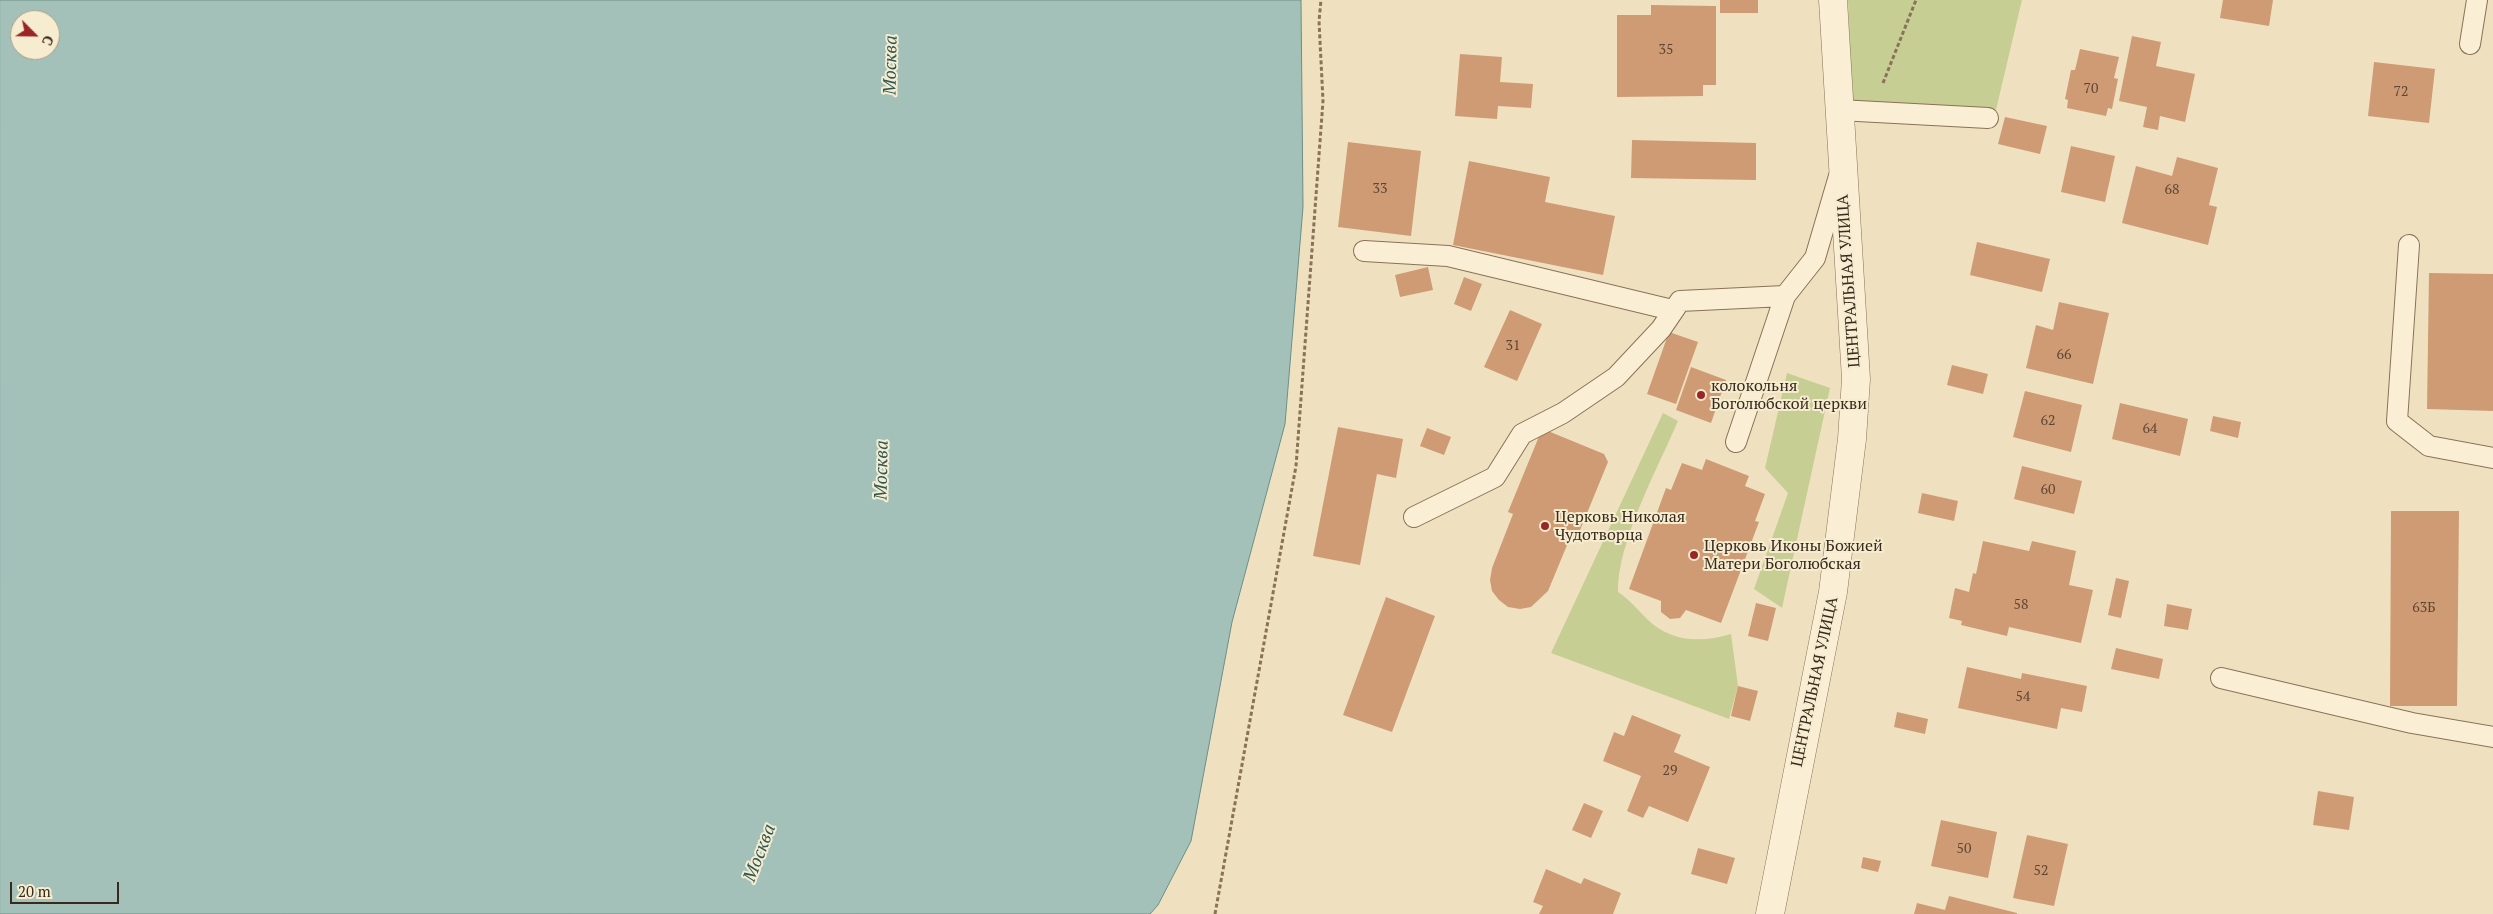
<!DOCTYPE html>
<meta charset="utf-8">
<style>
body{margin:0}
#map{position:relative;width:2493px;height:914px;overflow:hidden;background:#efe1c0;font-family:"PT Serif",serif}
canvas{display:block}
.north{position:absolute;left:10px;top:10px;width:50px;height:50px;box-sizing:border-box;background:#f6ecd0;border:1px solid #aa9e88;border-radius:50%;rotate:113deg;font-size:14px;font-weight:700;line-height:20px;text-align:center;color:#382a1c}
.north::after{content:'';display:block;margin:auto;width:18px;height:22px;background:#9a2626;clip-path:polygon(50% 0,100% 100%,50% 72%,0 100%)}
.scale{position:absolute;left:10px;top:882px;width:109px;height:22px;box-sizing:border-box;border:2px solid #382a1c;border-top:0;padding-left:6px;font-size:15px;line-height:18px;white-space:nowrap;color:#382a1c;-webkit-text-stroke:4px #f6ecd0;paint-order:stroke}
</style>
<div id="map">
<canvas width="2493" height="914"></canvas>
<div class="north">С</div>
<div class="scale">20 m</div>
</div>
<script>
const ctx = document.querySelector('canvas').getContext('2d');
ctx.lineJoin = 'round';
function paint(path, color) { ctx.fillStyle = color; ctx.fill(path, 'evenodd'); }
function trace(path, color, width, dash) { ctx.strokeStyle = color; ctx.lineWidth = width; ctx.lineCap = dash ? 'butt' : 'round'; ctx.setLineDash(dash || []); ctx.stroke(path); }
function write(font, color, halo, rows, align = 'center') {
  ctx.font = font + ' "PT Serif",serif'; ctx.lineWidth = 4; ctx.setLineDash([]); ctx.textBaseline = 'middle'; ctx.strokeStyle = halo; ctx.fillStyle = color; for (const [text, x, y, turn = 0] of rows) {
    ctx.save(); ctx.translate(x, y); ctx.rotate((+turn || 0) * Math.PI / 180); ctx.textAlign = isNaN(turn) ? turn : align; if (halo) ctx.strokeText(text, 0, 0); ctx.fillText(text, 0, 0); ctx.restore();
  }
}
paint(new Path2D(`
 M1848,0H2022L1994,118L1852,111Z
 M1787,373L1830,388L1782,608L1754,589L1788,493L1765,468Z
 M1663,413L1678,421C1658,468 1617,542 1618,592C1630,600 1637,609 1647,619C1670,642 1701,643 1731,634L1738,686L1729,719L1551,653Z`), '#c6ce94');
const water = new Path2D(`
 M0,0H1301L1303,207L1285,424L1232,622L1191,841L1158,905L1150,914H0ZM20,20H50V50H20Z`);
paint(water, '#a3c1b9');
trace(water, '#6a8f86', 1);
paint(new Path2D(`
 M1720,0H1758V13H1720Z
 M2223,0H2273L2269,26L2220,18Z
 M1651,5L1716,6V85H1703V96L1617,97V15H1651Z
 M2132,36L2161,42L2156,66L2195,74L2185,122L2160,116L2158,130L2143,127L2147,107L2119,101Z
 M2080,49L2119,57L2114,78L2118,79L2112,109L2108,108L2106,116L2067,108L2068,100L2065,99L2071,70H2075Z
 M1460,54L1502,57L1500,82L1533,84L1531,108L1498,106L1497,119L1455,116Z
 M2374,62L2435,69L2429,123L2368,116Z
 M2005,117L2047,126L2040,154L1998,144Z
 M1632,140L1756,143V180L1631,178Z
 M1348,142L1421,151L1411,236L1338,227Z
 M2071,146L2115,156L2105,202L2061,192Z
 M2177,157L2218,168L2209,205L2217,207L2208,245L2122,223L2136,166L2172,176Z
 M1469,161L1550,177L1545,202L1615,216L1603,275L1453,245Z
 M1977,242L2050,259L2042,292L1970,275Z
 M1428,267L1433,290L1400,297L1395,275Z
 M2429,273L2493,274V411L2427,409Z
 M1464,277L1482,284L1471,311L1454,304Z
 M2059,302L2109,313L2093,384L2026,368L2036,325L2053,330Z
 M1510,310L1542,324L1517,381L1484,367Z
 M1669,332L1698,342L1676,404L1647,394Z
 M1952,365L1988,374L1983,394L1947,385Z
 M1691,367L1726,380L1711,423L1676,410Z
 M2025,391L2082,405L2071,452L2013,437Z
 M2120,403L2188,419L2180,456L2112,439Z
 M2213,416L2241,422L2238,438L2210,431Z
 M1338,427L1403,439L1396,478L1377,474L1360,565L1313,556Z
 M1427,428L1451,437L1444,455L1420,446Z
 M1548,431L1604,454L1608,462L1576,540L1570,538L1548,591L1531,607L1520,609L1508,607L1499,600L1492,591L1490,580L1492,568L1513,514L1508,512L1540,434Z
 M1706,459L1749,476L1745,486L1765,494L1755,521L1759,522L1721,623L1686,610L1680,618L1670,619L1661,612V601L1629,589L1666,488L1671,490L1682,463L1702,470Z
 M2022,466L2082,481L2074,514L2014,499Z
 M1922,493L1958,501L1954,521L1918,513Z
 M2391,511H2459L2457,706H2390Z
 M1983,541L2029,551L2032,541L2076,551L2069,585L2093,590L2081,643L2009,627L2007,636L1961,625L1962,621L1949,618L1955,588L1969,592L1973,573L1976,574Z
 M2116,578L2129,581L2121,618L2108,615Z
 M1386,597L1435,616L1392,732L1343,715Z
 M1756,603L1776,608L1768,641L1748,636Z
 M2167,604L2192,609L2188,630L2164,626Z
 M2116,648L2163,659L2159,679L2111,669Z
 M1967,667L2021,679L2022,673L2087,686L2082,712L2061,708L2057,729L1958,708Z
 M1738,686L1758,691L1750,721L1731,716Z
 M1897,712L1928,719L1925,734L1894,727Z
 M1632,715L1681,735L1674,752L1710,767L1688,822L1649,806L1643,818L1627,811L1641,776L1603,761L1614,732L1624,736Z
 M2318,791L2354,797L2349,830L2313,825Z
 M1584,803L1603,811L1591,838L1572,830Z
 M1941,820L1997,832L1988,878L1931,866Z
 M2027,835L2068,844L2054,906L2013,898Z
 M1698,848L1735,858L1727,884L1691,874Z
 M1863,857L1881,861L1878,872L1861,868Z
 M1546,869L1581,884L1584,878L1621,893L1613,914H1539L1543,906L1533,902Z
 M1949,896L2017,913V914H1914L1917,903L1945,910Z`), '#cf9b75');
const lane = new Path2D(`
 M2470,44L2477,0
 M1839,110L1988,118
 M2409,245L2397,421L2429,446L2493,458
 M1364,251L1448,256L1672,310
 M1736,442L1785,296
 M1414,517L1495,477L1522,434L1563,413L1616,377L1661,329L1680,301L1785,296L1815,258L1839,176
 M2221,678L2412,723L2493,737`);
const street = new Path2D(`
 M1770,914L1833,592L1852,439L1856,379L1833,0`);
trace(lane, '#897257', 22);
trace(street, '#897257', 29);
trace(new Path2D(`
 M1883,83L1916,0
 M1215,914L1296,466L1323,101L1319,21L1321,0`), '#897257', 3, [4, 2.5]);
trace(lane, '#faefd4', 20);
trace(street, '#faefd4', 28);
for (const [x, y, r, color] of [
 [1701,395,5,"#9a2626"],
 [1545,526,5,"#9a2626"],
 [1694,555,5,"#9a2626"]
]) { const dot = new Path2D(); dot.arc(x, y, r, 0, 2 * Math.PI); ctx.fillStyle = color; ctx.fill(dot); trace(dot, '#f6ecd0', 2); }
write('14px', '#5e4632', null, [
 ["35",1666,50],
 ["70",2091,89],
 ["72",2401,92],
 ["33",1380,189],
 ["68",2172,190],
 ["31",1513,346],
 ["66",2064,355],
 ["62",2048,421],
 ["64",2150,429],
 ["60",2048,490],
 ["58",2021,605],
 ["63Б",2424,608],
 ["54",2023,697],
 ["29",1670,771],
 ["50",1964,849],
 ["52",2041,871]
]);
write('16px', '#382a1c', '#f6ecd0', [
 ["ЦЕНТРАЛЬНАЯ УЛИЦА",1849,281,-94],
 ["ЦЕНТРАЛЬНАЯ УЛИЦА",1815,682,-78]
]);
write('16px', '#382a1c', '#f6ecd0', [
 ["колокольня",1711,386],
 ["Боголюбской церкви",1711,404],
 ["Церковь Николая",1555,517],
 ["Чудотворца",1555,535],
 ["Церковь Иконы Божией",1704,546],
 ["Матери Боголюбская",1704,564]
], 'left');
write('italic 18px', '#2b5856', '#f6ecd0', [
 ["Москва",891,65,-89],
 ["Москва",882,470,-89],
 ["Москва",760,853,-69]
]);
</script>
